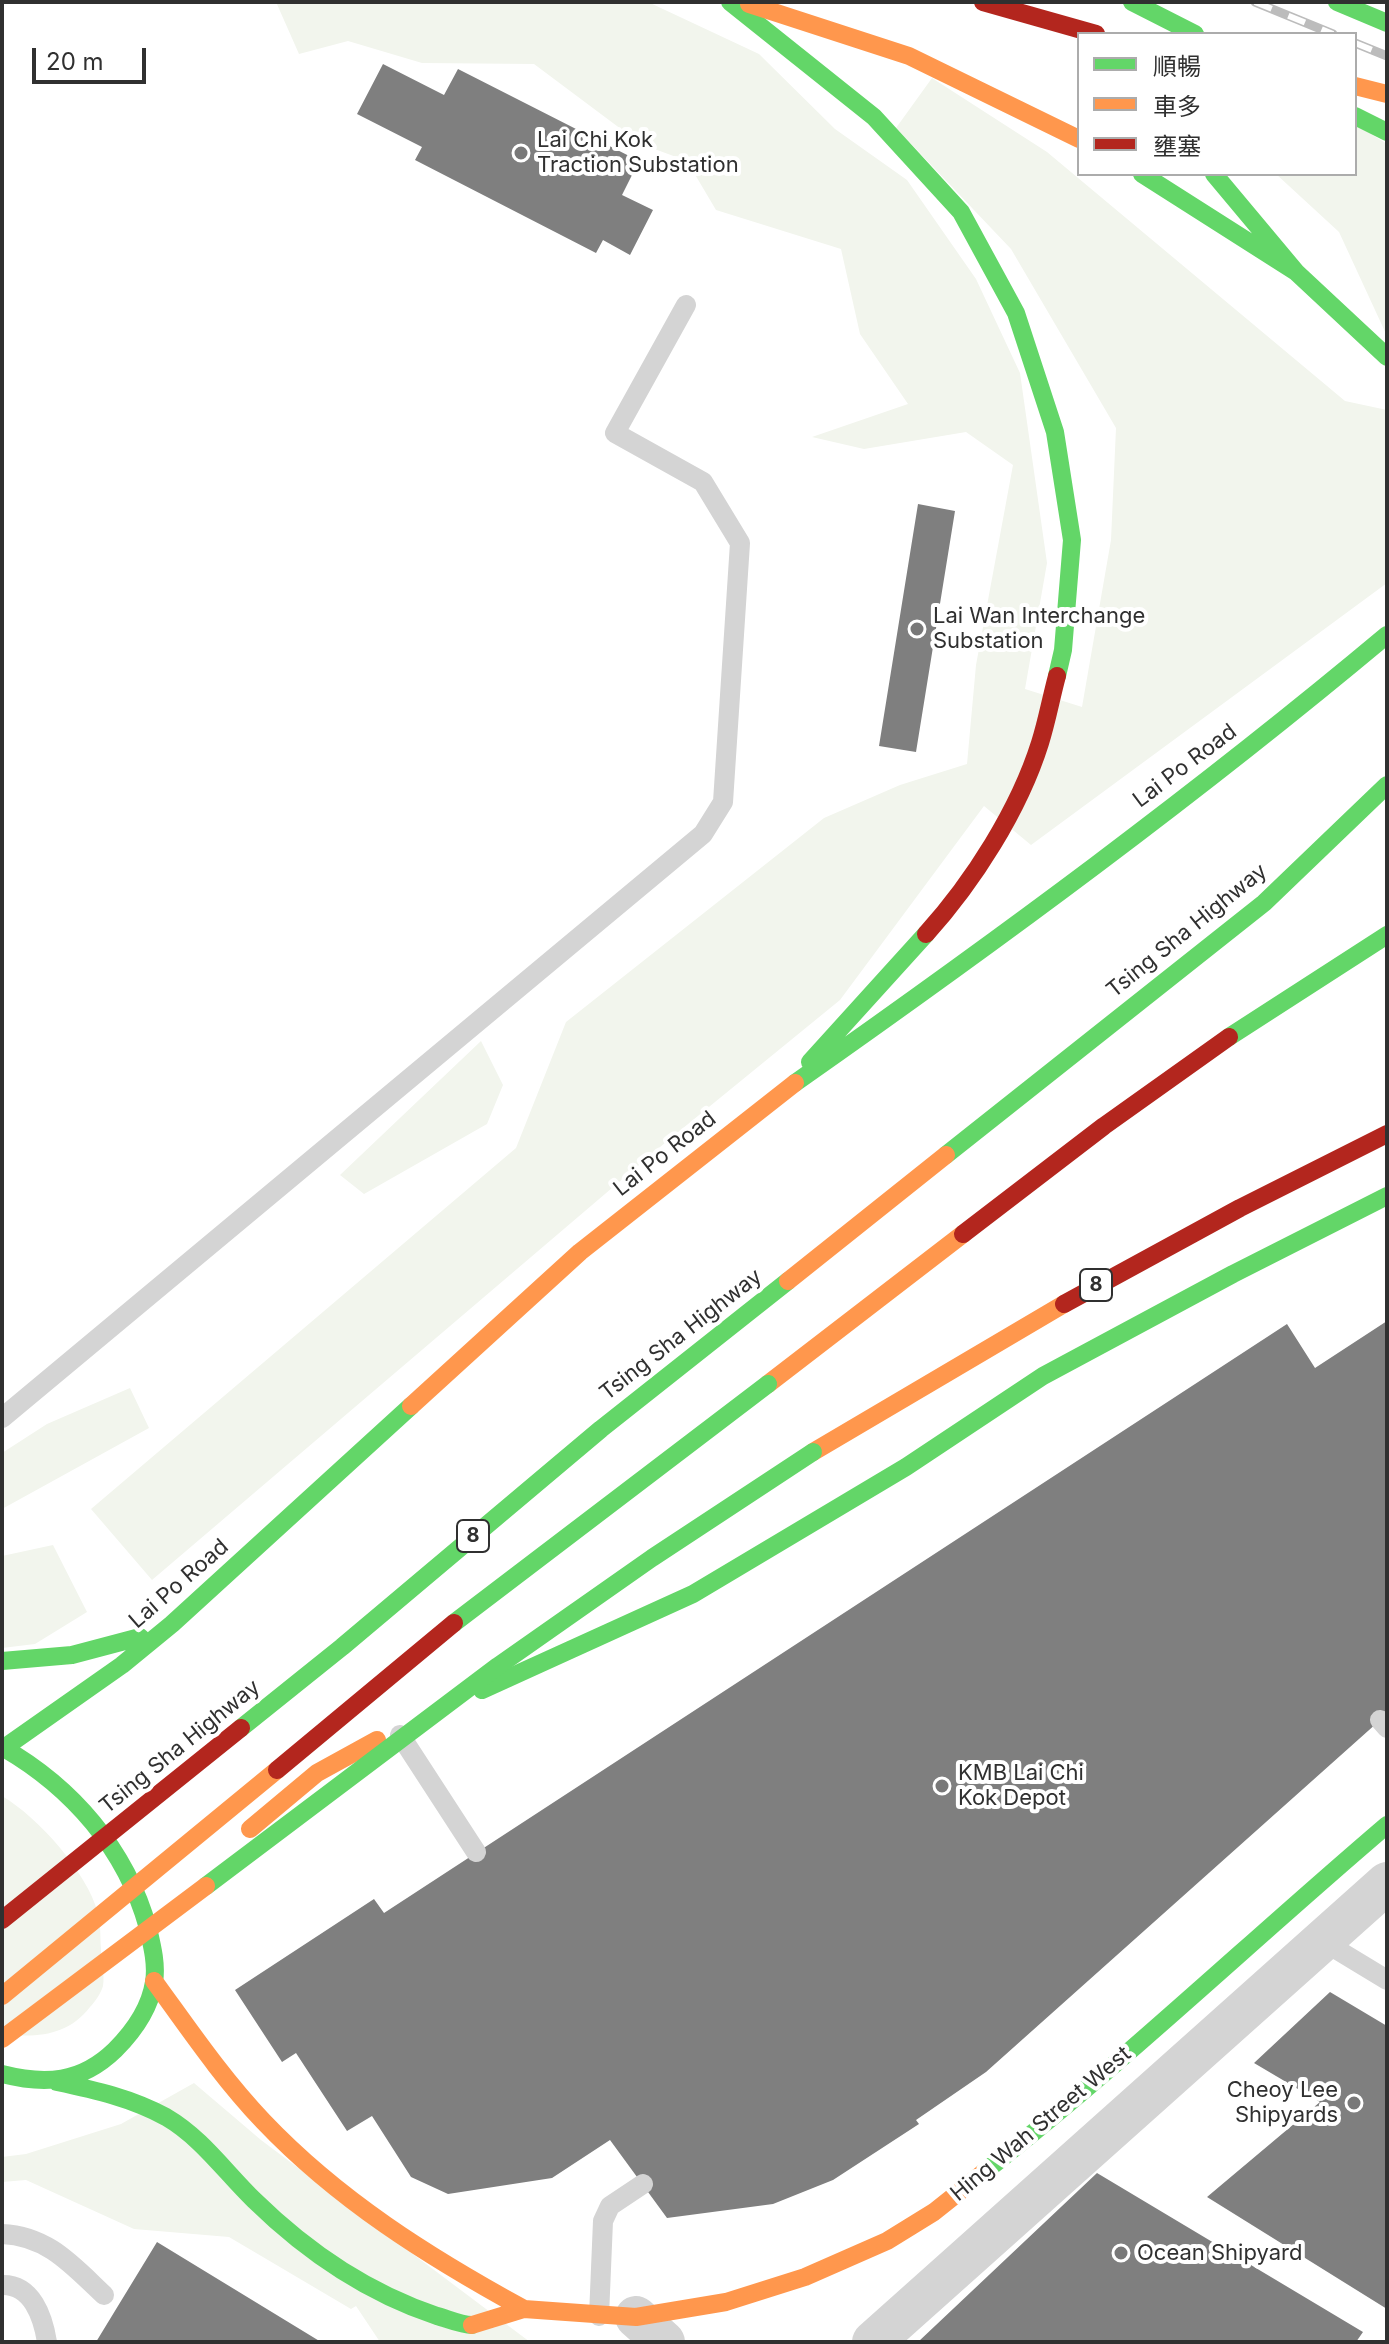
<!DOCTYPE html>
<meta charset="utf-8">
<style>
body{margin:0}
#map{position:relative;width:1389px;height:2344px;overflow:hidden;background:#fff;font-family:Inter,"Noto Sans TC",sans-serif}
canvas{display:block}
.frame{position:absolute;inset:0;border:4px solid #303030;pointer-events:none}
.legend{position:absolute;left:1077px;top:32px;width:280px;height:144px;box-sizing:border-box;background:#fff;border:2px solid #acacac;margin:0;padding:10px 14px;list-style:none;font-size:24px;color:#303030}
.legend li{display:flex;align-items:center;gap:16px;height:40px}
.legend b{width:40px;border:2px solid #acacac}
.scale{position:absolute;left:32px;top:48px;width:114px;height:36px;box-sizing:border-box;border:4px solid #303030;border-top:0;padding-left:10px;font-size:24px;line-height:28px;white-space:nowrap;color:#303030;-webkit-text-stroke:6px #fff;paint-order:stroke}
</style>
<div id="map">
<canvas width="1389" height="2344"></canvas>
<div class="frame"></div>
<ul class="legend">
<li><b style="height:10px;background:#63d668"></b>順暢</li>
<li><b style="height:10px;background:#ff974d"></b>車多</li>
<li><b style="height:10px;background:#b3261e"></b>壅塞</li>
</ul>
<div class="scale">20 m</div>
</div>
<script>
const ctx = document.querySelector('canvas').getContext('2d');
ctx.lineJoin = 'round';
function paint(path, color) { ctx.fillStyle = color; ctx.fill(path, 'evenodd'); }
function trace(path, color, width, dash) { ctx.strokeStyle = color; ctx.lineWidth = width; ctx.lineCap = dash ? 'butt' : 'round'; ctx.setLineDash(dash || []); ctx.stroke(path); }
function write(font, color, halo, rows, align = 'center') {
  ctx.font = font + ' Inter,sans-serif'; ctx.lineWidth = 8; ctx.setLineDash([]); ctx.textBaseline = 'middle'; ctx.strokeStyle = halo; ctx.fillStyle = color; for (const [text, x, y, turn = 0] of rows) {
    ctx.save(); ctx.translate(x, y); ctx.rotate((+turn || 0) * Math.PI / 180); ctx.textAlign = isNaN(turn) ? turn : align; if (halo) ctx.strokeText(text, 0, 0); ctx.fillText(text, 0, 0); ctx.restore();
  }
}
paint(new Path2D(`
 M276,2H648L759,54L835,129L907,180L976,279L1020,373L1047,563L1025,689L1082,707L1111,540L1116,428L1011,249L896,128L932,78L1047,152L1345,401L1387,410V583L1031,845L984,806L840,1000L666,1142L152,1580L91,1509L516,1148L566,1022L824,818L900,785L967,764L976,665L1013,465L966,432L864,449L812,437L908,404L860,334L841,249L716,210L687,161L641,144L534,64L422,63L348,41L299,54Z
 M1355,124L1387,144V336L1339,232L1276,174H1355Z
 M481,1041L503,1085L487,1124L364,1194L340,1175Z
 M130,1388L149,1428L2,1509V1453L47,1424Z
 M53,1545L87,1612L35,1644L2,1648V1556Z
 M2,1796C38,1817 87,1872 98,1913C101,1924 100,1938 101,1949C101,1960 105,1975 103,1986C101,1993 95,2002 90,2007C68,2036 36,2038 2,2034Z
 M194,2083L261,2140L530,2342H380L356,2306L351,2309L229,2237L134,2229L26,2180L2,2182V2157L26,2154L121,2124Z`), '#f2f5ed');
paint(new Path2D(`
 M383,64L444,95L458,69L639,161L622,195L653,210L630,255L603,240L596,253L415,160L422,147L357,114Z
 M918,504L955,511L916,752L879,746Z
 M1387,1321V1714L986,2072L916,2120L919,2124L833,2180L773,2204L667,2218L610,2140L552,2178L448,2194L411,2177L372,2116L347,2131L296,2053L282,2062L235,1990L374,1899L384,1913L1287,1324L1315,1368Z
 M1330,1992L1387,2026V2309L1207,2197L1320,2102L1254,2063Z
 M1097,2173L1363,2332L1356,2342H918Z
 M157,2242L321,2342H96Z`), '#7f7f7f');
trace(new Path2D(`
 M2,1418L703,834L723,802L740,543L703,482L615,433L686,305
 M1380,1720L1387,1728
 M400,1735L476,1852
 M1321,1940L1387,1980
 M2,2234C48,2236 72,2265 104,2295
 M2,2285C32,2284 43,2317 47,2342
 M599,2316L603,2221L610,2206L643,2184`), '#d4d4d4', 20);
trace(new Path2D(`
 M636,2317L664,2342
 M873,2342L1387,1883`), '#d4d4d4', 42);
trace(new Path2D(`
 M730,2L874,117L961,212L1016,313L1055,432L1072,540L1063,650L1057,676
 M1132,2L1195,34
 M1337,2L1387,23
 M1355,116L1387,132
 M1142,174L1296,272L1387,357
 M1214,174L1296,272
 M1229,1037L1387,935
 M810,1062L926,934
 M795,1083C997,941 1197,794 1387,635
 M946,1155L1264,903L1387,785
 M2,1661L72,1655L140,1637
 M482,1690L693,1594L906,1467L1043,1376L1233,1274L1387,1196
 M2,1747C72,1787 126,1849 148,1928C152,1945 157,1965 154,1982C150,2008 133,2032 115,2050C81,2083 45,2085 2,2074
 M4,1748L122,1665L172,1624L411,1406
 M57,2082C95,2090 131,2098 166,2117C202,2138 225,2172 254,2200C306,2251 368,2293 437,2316C448,2319 461,2325 472,2325
 M983,2173C1123,2063 1252,1940 1387,1825`), '#63d668', 18);
trace(new Path2D(`
 M749,4L909,56L1079,139
 M1355,86L1387,94
 M768,1384L963,1234
 M411,1406L580,1252L795,1083
 M813,1452L1064,1304
 M250,1829L317,1773L377,1740
 M154,1981C189,2029 222,2078 263,2121C338,2200 429,2257 524,2309
 M472,2325L524,2309L636,2317L726,2302L805,2277L887,2241L934,2212L983,2173`), '#ff974d', 18);
trace(new Path2D(`
 M926,934C973,882 1019,810 1040,743C1047,721 1051,698 1057,676
 M963,1234L1104,1126L1229,1037
 M1064,1304L1240,1208L1387,1134`), '#b3261e', 18);
const rail = new Path2D(`
 M1255,2L1333,34
 M1355,43L1387,56`);
trace(rail, '#bcbcbc', 9);
trace(rail, '#fff', 6, [18]);
trace(new Path2D(`
 M454,1623L768,1384
 M241,1728L342,1647L601,1429L788,1281
 M206,1886L498,1666L652,1558L813,1452`), '#63d668', 18);
trace(new Path2D(`
 M788,1281L946,1155
 M2,1996L277,1770
 M2,2039L206,1886`), '#ff974d', 18);
trace(new Path2D(`
 M983,2L1096,34
 M277,1770L454,1623
 M2,1920L241,1728`), '#b3261e', 18);
for (const [x, y, r, color] of [
 [521,153,8,"#787878"],
 [917,629,8,"#787878"],
 [942,1786,8,"#787878"],
 [1354,2103,8,"#787878"],
 [1121,2253,8,"#787878"]
]) { const dot = new Path2D(); dot.arc(x, y, r, 0, 2 * Math.PI); ctx.fillStyle = color; ctx.fill(dot); trace(dot, '#fff', 3); }
for (const [x, y, w] of [
 [1096,1285,32],
 [473,1536,32]
]) { const box = new Path2D(); box.roundRect(x - w / 2, y - 16, w, 32, 6); ctx.fillStyle = '#fff'; ctx.fill(box); trace(box, '#303030', 2); }
write('bold 20px', '#303030', null, [
 ["8",1096,1285],
 ["8",473,1536]
]);
write('22px', '#303030', '#fff', [
 ["Lai Chi Kok",537,140],
 ["Traction Substation",537,165],
 ["Lai Wan Interchange",933,616],
 ["Substation",933,641],
 ["KMB Lai Chi",958,1773],
 ["Kok Depot",958,1798],
 ["Cheoy Lee",1338,2090,"right"],
 ["Shipyards",1338,2115,"right"],
 ["Ocean Shipyard",1137,2253]
], 'left');
write('22px', '#303030', '#fff', [
 ["Lai Po Road",1185,766,-37],
 ["Tsing Sha Highway",1187,931,-39],
 ["Lai Po Road",665,1154,-38],
 ["Tsing Sha Highway",681,1335,-38],
 ["Lai Po Road",179,1584,-41],
 ["Tsing Sha Highway",180,1747,-39],
 ["Hing Wah Street West",1041,2124,-40]
]);
</script>
